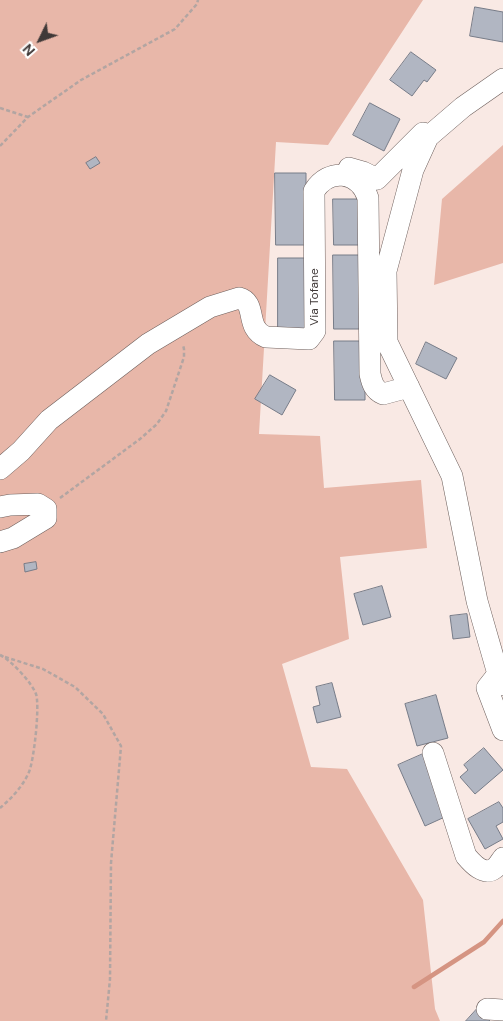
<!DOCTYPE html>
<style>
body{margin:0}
#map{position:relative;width:503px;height:1021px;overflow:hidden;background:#f9e9e4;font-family:"DM Sans",sans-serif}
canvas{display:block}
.north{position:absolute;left:15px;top:15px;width:50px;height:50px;-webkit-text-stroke:4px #fff;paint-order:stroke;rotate:228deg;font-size:14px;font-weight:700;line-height:20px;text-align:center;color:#403938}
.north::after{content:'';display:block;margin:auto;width:18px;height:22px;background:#403938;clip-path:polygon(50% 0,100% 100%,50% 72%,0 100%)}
</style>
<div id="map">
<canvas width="503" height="1021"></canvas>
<div class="north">N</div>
</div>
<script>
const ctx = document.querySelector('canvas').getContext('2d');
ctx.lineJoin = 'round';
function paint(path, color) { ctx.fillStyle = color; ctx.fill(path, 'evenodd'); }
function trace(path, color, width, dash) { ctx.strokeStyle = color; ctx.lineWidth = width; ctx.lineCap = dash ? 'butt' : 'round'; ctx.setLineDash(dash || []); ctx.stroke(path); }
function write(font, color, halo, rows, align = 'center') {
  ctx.font = font + ' "DM Sans",sans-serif'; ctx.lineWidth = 4; ctx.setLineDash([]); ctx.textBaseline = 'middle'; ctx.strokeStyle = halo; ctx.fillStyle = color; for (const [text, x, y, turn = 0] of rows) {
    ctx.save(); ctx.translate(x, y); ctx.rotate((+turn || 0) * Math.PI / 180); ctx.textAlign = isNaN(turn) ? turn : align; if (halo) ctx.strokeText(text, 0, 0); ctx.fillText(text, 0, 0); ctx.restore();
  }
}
paint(new Path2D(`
 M0,0H423L328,145L276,142L259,434L320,436L324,488L421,480L427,548L340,557L349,639L282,664L311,767L347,769L423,900L435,1009L440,1021H0Z
 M503,145V263L434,285L442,199Z`), '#e8b7a9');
trace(new Path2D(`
 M414,987L484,942L503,921`), '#d59482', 4.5);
const building = new Path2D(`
 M475,7L503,12V42L470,36Z
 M411,52L436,70L427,82L424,80L412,96L390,80Z
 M370,103L400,119L384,151L353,135Z
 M96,157L100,163L90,169L86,163Z
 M275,173H306V245H276Z
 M333,199H364V245H334Z
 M333,255H364V329H334Z
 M278,258H308L309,332H278Z
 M334,341H365V400H335Z
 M426,342L457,358L446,379L416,364Z
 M270,375L296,390L282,415L255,399Z
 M36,562L37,569L25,572L24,564Z
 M382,586L391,617L363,625L354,594Z
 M467,614L470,637L453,639L450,616Z
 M332,683L341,717L317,723L313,707L320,705L316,687Z
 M436,695L448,738L417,746L405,704Z
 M484,748L503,770L475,794L460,777L468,770L464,765Z
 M423,754L447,816L425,826L398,765Z
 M499,802L503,808V822L496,826L503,839L485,849L468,819Z
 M477,1009L490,1021H466Z`);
paint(building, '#b1b6c2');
trace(building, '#777c88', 1);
const minor = new Path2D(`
 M503,79L463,107L428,137L413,170L386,271L387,342L452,476L477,601L498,674L503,685
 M349,168L363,172L377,179L423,133L428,137
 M0,469L21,451L49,420L148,344L210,307L239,298C258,303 244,328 266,337L309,339L315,331L314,191C329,167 359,171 368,198L370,374C372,383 374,390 383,394L409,387
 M0,507L10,505L38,504L46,509V518L13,538L0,542
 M498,674L487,688L503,730
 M433,753L466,856C472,863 484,877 495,868C498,866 500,862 503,858
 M487,1009L503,1010`);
trace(minor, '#6e605d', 22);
trace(new Path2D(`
 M0,108L28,117
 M0,146L28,117L81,80L175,29L197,4L198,0
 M60,498L140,439L157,424L166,411L184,357V349L183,345
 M0,655C11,660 32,683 36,694C40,706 34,760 29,772C23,786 12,798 0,808
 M5,657L43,669L75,687L103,714L121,746L111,863L110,979L106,1021`), '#b2a5a2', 2.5, [4, 2.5]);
trace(minor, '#fff', 21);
write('12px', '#403938', '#fff', [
 ["Via Tofane",315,297,-90]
]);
</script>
